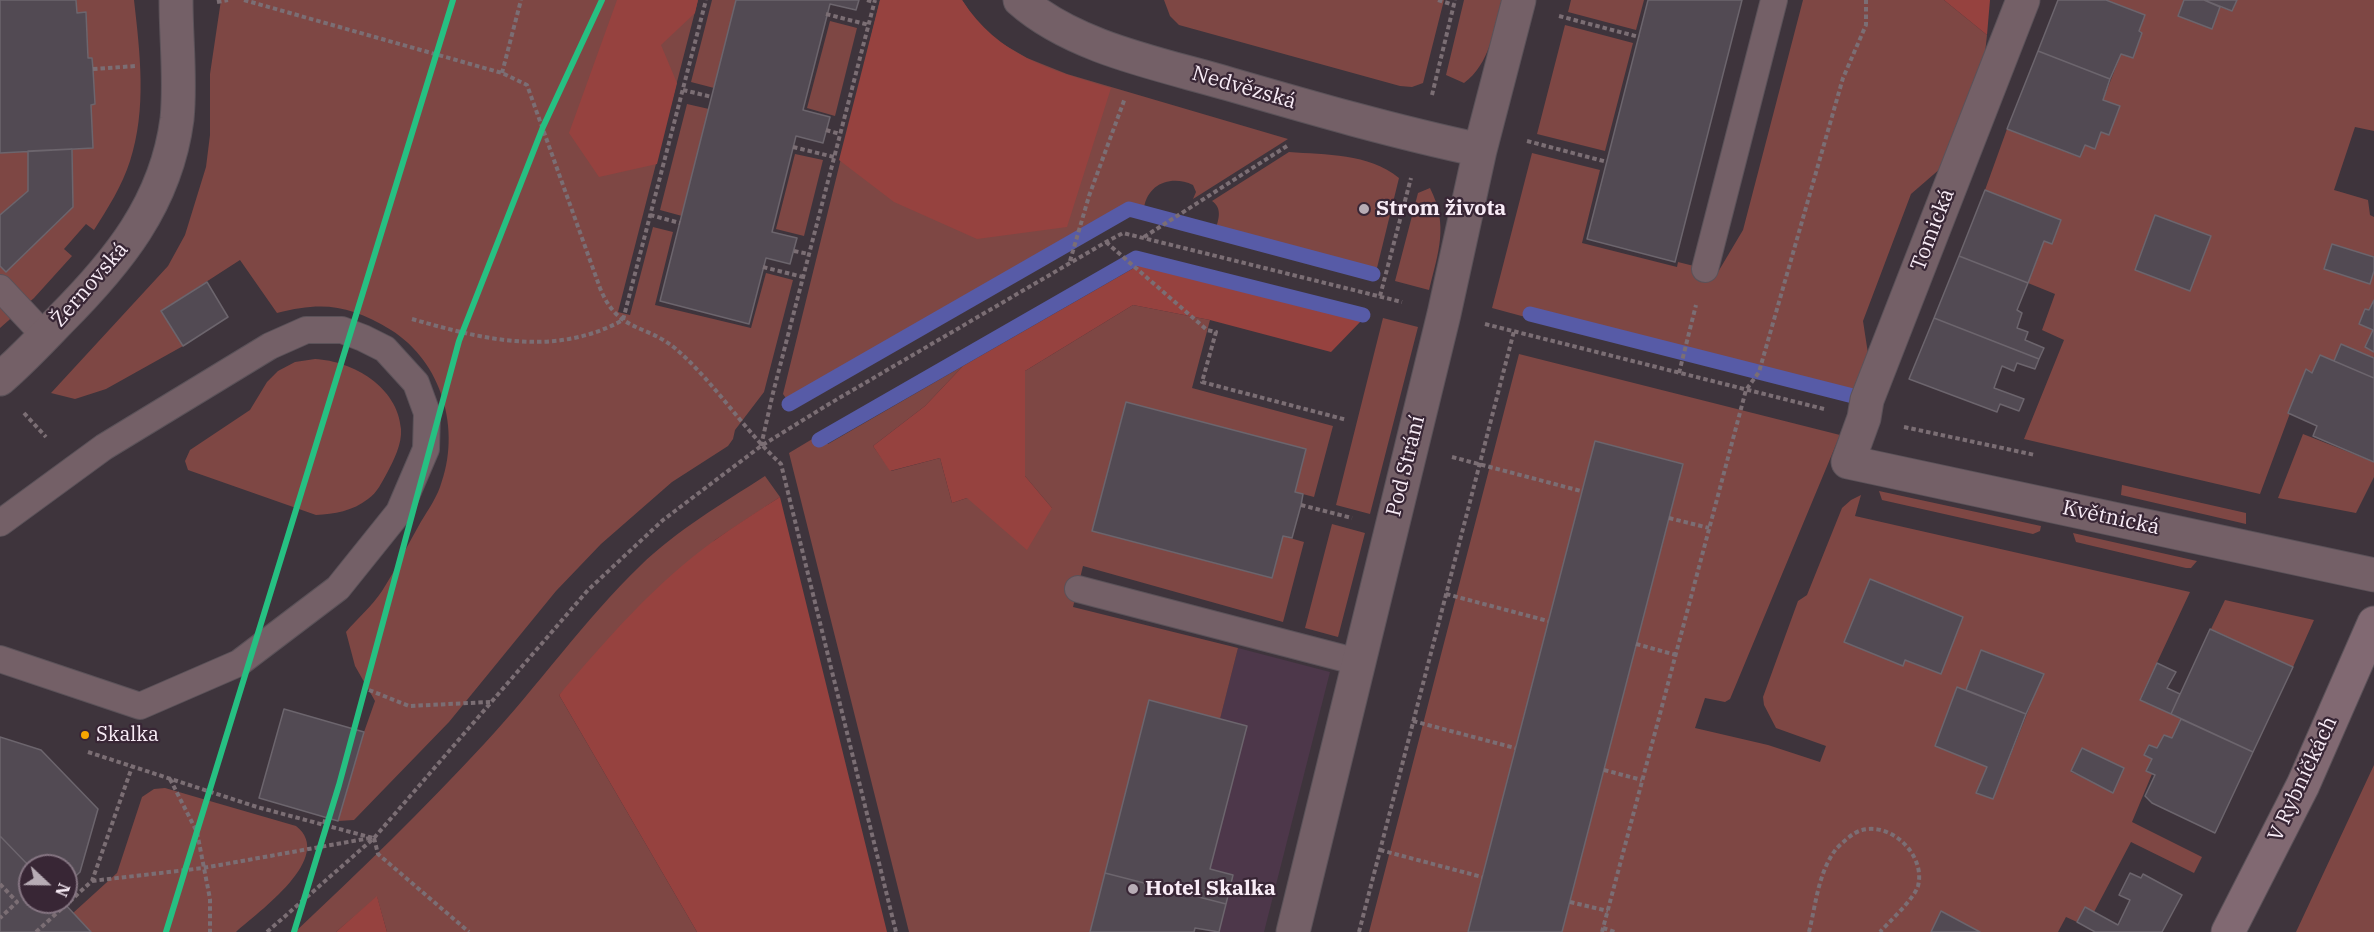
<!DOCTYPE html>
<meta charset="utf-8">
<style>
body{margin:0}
#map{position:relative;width:2374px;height:932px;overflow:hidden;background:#3e343c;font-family:"IBM Plex Serif",serif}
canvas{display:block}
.north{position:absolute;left:18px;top:854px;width:60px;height:60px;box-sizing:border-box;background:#382635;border:2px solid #857582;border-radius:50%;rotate:112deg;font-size:16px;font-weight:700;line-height:24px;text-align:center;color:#f8ecf6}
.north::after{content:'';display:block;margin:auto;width:21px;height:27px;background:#b7acb5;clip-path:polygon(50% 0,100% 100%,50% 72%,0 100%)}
</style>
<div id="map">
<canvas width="2374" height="932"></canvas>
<div class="north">N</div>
</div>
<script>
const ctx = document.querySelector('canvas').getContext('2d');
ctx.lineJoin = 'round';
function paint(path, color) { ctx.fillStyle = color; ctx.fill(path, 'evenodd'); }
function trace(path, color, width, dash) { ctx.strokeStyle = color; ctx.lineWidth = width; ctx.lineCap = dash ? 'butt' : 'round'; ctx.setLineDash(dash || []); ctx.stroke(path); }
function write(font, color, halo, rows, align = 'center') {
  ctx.font = font + ' "IBM Plex Serif",serif'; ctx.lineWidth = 4.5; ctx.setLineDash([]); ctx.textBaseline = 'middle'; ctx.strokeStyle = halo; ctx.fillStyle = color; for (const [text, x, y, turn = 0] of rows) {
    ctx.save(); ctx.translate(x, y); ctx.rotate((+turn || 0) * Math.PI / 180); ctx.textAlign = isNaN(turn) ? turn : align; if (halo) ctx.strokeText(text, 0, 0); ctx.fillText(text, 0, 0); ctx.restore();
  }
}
paint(new Path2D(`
 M1238,648L1330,672L1264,932H1212L1196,928L1194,932H1090L1149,700L1220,718Z`), '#4d374a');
paint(new Path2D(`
 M76,0H134C140,53 147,109 130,161C122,186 108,208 94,230L86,224L64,249L72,256L34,298L0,328V266L6,272L73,207L72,149L91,105L94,104L92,58H88L86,12L77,13Z
 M221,0H698L618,312L630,315L653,227L673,232L655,305L751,328L766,273L793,280L764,392L735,430L733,439L728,446L672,482L601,544L556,591L449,722L354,820L338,821L364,732L375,701L355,666L346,632C357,619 372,606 382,591C395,571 406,548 418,527C425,514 435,501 440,487C462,430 442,362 391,330C350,305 323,301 277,313L240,260L161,311L183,346L106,389L75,399L51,393L168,266L185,235L206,167L210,135V74Z
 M712,0H736L714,88L691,82Z
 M880,0H962L976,21L996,40L1027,58L1067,74L1288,139L1193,199L1196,192L1193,185C1172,175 1148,183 1144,208L1129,204L788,401L783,394Z
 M1164,0H1444L1423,83L1412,87L1400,86L1179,25L1170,16Z
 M1464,0H1502C1494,29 1490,64 1464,83L1446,75Z
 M1571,0H1644L1636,30L1568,12Z
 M1803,0H1944L1987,35L1984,62L1941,168L1911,194L1863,321L1869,360L1853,396L1531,314L1529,318L1492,308L1532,153L1600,170L1582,243L1677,267L1678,262L1718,272L1743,230Z
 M2106,0H2184L2178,16L2212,29L2220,7L2232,11L2237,0H2374V131L2355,127L2334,190L2368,200L2370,215L2374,217V300L2369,310L2365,309L2373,330L2365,347L2374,352V358L2341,344L2334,361L2320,355L2312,373L2306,370L2260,494L2024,439L2064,340L2042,330L2055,294L2028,283L2044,241L2052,244L2061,220L1985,190L2007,129L2079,157L2085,145L2095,148L2101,132L2120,106L2103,100L2121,54L2133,58L2142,33L2139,31L2145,15ZM2155,215L2211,236L2190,291L2135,270Z
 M830,21L857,28L835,116L807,108Z
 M1565,25L1633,43L1605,151L1537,134Z
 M687,104L709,109L682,216L660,210Z
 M28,151V191L0,215V153Z
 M1289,152C1326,155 1368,153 1399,178L1376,272L1216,228C1219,218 1222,208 1212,201Z
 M795,154L823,160L804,236L776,229Z
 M1430,188C1449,226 1438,252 1429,290L1395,281L1418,193Z
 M1133,305L1210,320L1192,388L1333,426L1314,497L1295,492L1126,402L1092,531L1272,578L1283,536L1304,542L1283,622L1083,566L1073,607L1238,648L1220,719L1149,701L1090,932H909L789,453L814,438L828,444L963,366L925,406L873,446L891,471L940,458L952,503L967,498L1052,508L1025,476V371Z
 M1383,318L1418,327L1370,514L1336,505Z
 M1519,354L1840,435L1730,699L1725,702L1705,698L1695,728L1768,745L1820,762L1826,746L1776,728L1764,705L1763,697L1798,601L1807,595L1842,508L1851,500L1861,495L1855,516L2190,592L2140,699L2181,719L2172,738L2157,748L2149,745L2144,755L2152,759L2146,771L2152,774L2132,822L2202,857L2194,873L2131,842L2094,912L2085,908L2077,922L2066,917L2058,932H1562L1683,464L1595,441L1468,932H1369ZM1870,579L1963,617L1941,674L1905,660L1903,665L1844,642ZM1982,650L2043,674L1993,799L1987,767L1936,746L1958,688L1966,690ZM2082,748L2124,768L2113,792L2071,772Z
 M315,359C353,361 398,387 401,429C402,444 394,460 387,473C382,482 377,493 368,499C353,511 334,514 316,515L188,470L185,461L190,450L250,410L267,382L278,371L295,362Z
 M2303,434L2374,462V477L2356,513L2278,498Z
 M765,476L780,497L715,540L559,695L697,932H387L377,897L336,932H295C360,871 424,809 485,743C538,686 584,620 640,566C677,530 722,504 765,476Z
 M2122,485L2246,513V524L2121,495Z
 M1879,491L2041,526L2040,531L2033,534L1882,500Z
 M1332,524L1365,533L1338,637L1305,628Z
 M2073,533L2197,561L2191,568H2186L2076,542Z
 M2225,600L2314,620L2293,667L2211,629Z
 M2374,765V932H2296Z
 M165,788L296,826C336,857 258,912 236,932H91L73,913L117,873L142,797L154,789Z`), '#7e4744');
paint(new Path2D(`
 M617,0H698L695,13L661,45L677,83L657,164L599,177L569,133Z
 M880,0H962C998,56 1050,70 1111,88L1067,227L977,239L894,202L839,160Z
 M1944,0H1990L1987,35Z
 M1139,265L1362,320L1331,352L1210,320L1133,305L1025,371V476L1052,508L1027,550L967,498L952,503L940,458L890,471L873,446L925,406L963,366Z
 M780,497L887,932H697L559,695C607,639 655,583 715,540C736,525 758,511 780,497Z
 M377,896L387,932H336Z`), '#96423f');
trace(new Path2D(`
 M1530,314L1853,396
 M789,404L1129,209L1373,274
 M819,440L1136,258L1363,315`), '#575ba7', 15);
const building = new Path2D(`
 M0,0H76L77,13L86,12L88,58H92L93,69L95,104L91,105L93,148L0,153Z
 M736,0H859L856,10L830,4L803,110L830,117L823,143L796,136L772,232L797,238L790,264L766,258L749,324L660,301Z
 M1648,0H1742L1675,262L1587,239Z
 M2058,0H2106L2145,15L2139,31L2142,33L2133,58L2121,54L2110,79L2038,51Z
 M2184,0H2204L2220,7L2212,29L2178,16Z
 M2204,0H2237L2232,11Z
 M2038,51L2110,79L2103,100L2120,106L2109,135L2101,132L2095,149L2085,145L2080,157L2007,129Z
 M72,149L73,207L6,272L0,266V215L28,191V151Z
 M1985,190L2061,220L2052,244L2044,241L2028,283L1959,256Z
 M2155,215L2211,236L2190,291L2135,270Z
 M2332,244L2374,257V271L2370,284L2324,269Z
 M1959,256L2028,283L2017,310L2022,313L2017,328L2028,332L2025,340L2044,348L2039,359L1934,318Z
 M207,282L228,317L183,346L161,311Z
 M2374,300V352L2365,347L2373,330L2359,324L2365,309L2369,310Z
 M1934,318L2039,359L2035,369L2017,363L2014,371L2002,366L1994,388L2024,399L2019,411L2000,404L1997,412L1909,379Z
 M2341,344L2374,358V378L2334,361Z
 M2320,355L2374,378V462L2313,436L2317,426L2288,413L2306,369L2312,373Z
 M1126,402L1306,449L1295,492L1303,494L1301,505L1292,538L1283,536L1272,578L1092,531Z
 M1595,441L1683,464L1562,932H1468Z
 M1870,579L1963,617L1941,674L1905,660L1903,666L1844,642Z
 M2210,629L2293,667L2253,752L2171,714Z
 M1981,650L2044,674L2026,714L1966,690Z
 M2157,663L2176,672L2167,688L2180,694L2171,714L2140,700Z
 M1957,687L2026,714L1993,799L1976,793L1987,767L1935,746Z
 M1149,700L1247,726L1210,869L1233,875L1226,904L1105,873Z
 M284,709L364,732L338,821L259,798Z
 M2181,719L2253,752L2215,833L2152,803L2145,796L2155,775L2146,771L2152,759L2144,755L2149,745L2157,748L2164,735L2172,738Z
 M0,737L41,750L98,809L80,872L66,885V866L30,867L0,836Z
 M2082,748L2124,768L2113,793L2071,771Z
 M0,836L30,867V902H63L91,932H0Z
 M1105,873L1226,904L1219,932L1195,928L1194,932H1090Z
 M2130,873L2141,878L2143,874L2182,895L2162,932H2095L2077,922L2085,907L2118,925L2130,900L2119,895Z
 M1941,911L1980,932H1931Z`);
paint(building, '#524a53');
trace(building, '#6c656d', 1.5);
const lane = new Path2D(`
 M1705,269L1774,0
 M0,288L45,336
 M0,523L104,447L270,346L306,330H342L363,338L385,349L416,383L427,413L426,449L399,512L338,588L239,663L140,706L0,659
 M1078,589L1358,662`);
const street = new Path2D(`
 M1020,0C1074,48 1161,64 1229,84C1312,108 1395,132 1480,150
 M2023,0L1867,400L1864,418L1848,462L2374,575
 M0,379C21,361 40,341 59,321C117,263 166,204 177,119C181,80 176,40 176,0
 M1293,932L1444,314L1480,150L1519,0`);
const secondary = new Path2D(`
 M2228,932L2303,785L2374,623`);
trace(lane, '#5b5259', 28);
trace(street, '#5b5259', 35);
trace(secondary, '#5b5259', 35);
trace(new Path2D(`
 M244,0L502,73L527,85L600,288C618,333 645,323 676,349C715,383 743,429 781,464L896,932
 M867,0L874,2
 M1438,0L1454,5
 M217,2L228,0
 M826,14L869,25
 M1559,16L1639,37
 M93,69L136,66
 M502,73L521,0
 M683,90L712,97
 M1432,95L1455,0
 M826,130L840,134
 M1527,141L1607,162
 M793,147L834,157
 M650,215L680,223
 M1144,237L1287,146
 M1106,242L1207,330L1216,332L1202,382L1347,420
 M794,251L809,254
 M1070,261L1089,196L1125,98
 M763,267L803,277
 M1380,296L1411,178
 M412,319C482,339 554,358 623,320L706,0
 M1485,324L1824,409
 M1679,373L1696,305
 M24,413L46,437
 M1904,427L2035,455
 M761,446L773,393L875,0
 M1452,457L1581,491
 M1301,505L1352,518
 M1669,518L1709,528
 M1446,594L1548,621
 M1636,644L1676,655
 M369,690L409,706L490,702
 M1413,721L1515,748
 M88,752L257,807L373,838
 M1604,770L1642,780
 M170,779L197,832L210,899V932
 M324,824L326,817
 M374,838L378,854L469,932
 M1380,850L1482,877
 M92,881L203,868L370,838
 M0,884L17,902L0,918
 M1570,902L1608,911
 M1603,928L1615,932
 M36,932L92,881L132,767
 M267,932L374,838L588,590L663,520L761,446L829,404L1106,242L1123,233L1402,302
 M1359,932L1514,331
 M1602,932L1746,390L1759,372L1843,78L1866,25V0
 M1809,932C1816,904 1818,873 1836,849C1842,843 1853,832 1862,830C1892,822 1926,856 1918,886C1914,899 1890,921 1880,932`), '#7b6e74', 4, [4.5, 3]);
trace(lane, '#746067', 26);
trace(street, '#746067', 33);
trace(secondary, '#816972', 33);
trace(new Path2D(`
 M166,932L453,0
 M294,932L339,785L459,341L543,127L602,0`), '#26c082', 6);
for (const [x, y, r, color] of [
 [1364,209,6,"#b7acb5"],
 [85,735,5,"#f7a600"],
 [1133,889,6,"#b7acb5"]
]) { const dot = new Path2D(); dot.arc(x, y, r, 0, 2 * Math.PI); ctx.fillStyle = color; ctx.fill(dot); trace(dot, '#382635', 2); }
write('20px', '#f8ecf6', '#382635', [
 ["Skalka",96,735]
], 'left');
write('21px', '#f8ecf6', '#382635', [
 ["Nedvězská",1244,88,16],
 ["Tomická",1933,230,-69],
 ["Žernovská",90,285,-49],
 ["Pod Strání",1406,466,-76],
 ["Květnická",2111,518,12],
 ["V Rybníčkách",2303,779,-65]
]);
write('bold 21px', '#f8ecf6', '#382635', [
 ["Strom života",1376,209],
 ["Hotel Skalka",1145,889]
], 'left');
</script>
